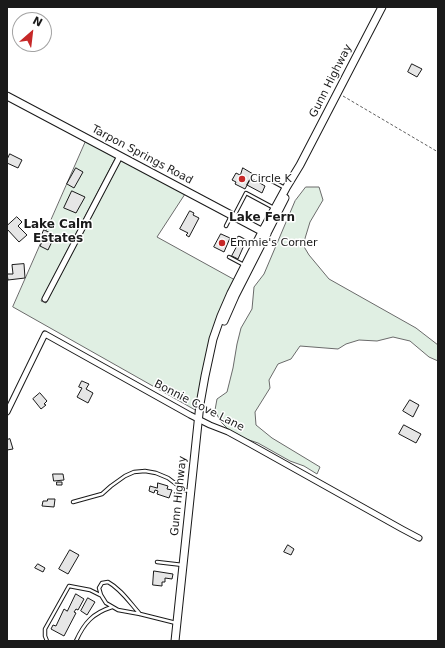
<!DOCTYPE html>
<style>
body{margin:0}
#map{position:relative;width:445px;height:648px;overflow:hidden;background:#fff;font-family:"DejaVu Sans",sans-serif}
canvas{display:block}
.frame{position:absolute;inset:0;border:8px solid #1a1a1a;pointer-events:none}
.north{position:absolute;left:12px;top:12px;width:40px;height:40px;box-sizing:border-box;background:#fff;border:1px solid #a3a3a3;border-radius:50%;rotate:28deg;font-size:11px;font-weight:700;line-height:16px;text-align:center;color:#1a1a1a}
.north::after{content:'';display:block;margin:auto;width:14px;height:18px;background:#c62828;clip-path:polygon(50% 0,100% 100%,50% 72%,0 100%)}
</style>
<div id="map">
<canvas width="445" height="648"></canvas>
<div class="frame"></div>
<div class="north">N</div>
</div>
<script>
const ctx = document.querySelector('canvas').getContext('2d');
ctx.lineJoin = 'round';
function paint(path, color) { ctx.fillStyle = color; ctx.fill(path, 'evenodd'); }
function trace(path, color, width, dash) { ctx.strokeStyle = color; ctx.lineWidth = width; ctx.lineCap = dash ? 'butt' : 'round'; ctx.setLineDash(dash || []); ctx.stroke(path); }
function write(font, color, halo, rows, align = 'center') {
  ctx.font = font + ' "DejaVu Sans",sans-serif'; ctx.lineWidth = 3; ctx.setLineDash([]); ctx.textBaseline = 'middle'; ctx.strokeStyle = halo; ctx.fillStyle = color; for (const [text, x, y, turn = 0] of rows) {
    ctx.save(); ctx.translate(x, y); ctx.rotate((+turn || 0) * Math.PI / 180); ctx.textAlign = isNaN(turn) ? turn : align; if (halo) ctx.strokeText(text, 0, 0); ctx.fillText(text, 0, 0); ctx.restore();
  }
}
const green = new Path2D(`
 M86,141L116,157L41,301L46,303L121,160L185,194L157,237L235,280L228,292L197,411L13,307Z
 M306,187H319L323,200L310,222L303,245L309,255L329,279L416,328L438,345V361L429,357L410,341L393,337L377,341L359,340L346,344L338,349L300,346L291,359L278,364L269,380L270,388L255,412L256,425L272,438L320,467L317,474L304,466L290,461L258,443L234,435L220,421L215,410L217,399L227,392L233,368L237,344L241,328L252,309L254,287L264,274L295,201Z`);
paint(green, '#e0efe3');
trace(green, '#6a6a6a', 1);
const building = new Path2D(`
 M412,64L422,69L417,77L408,72Z
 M10,154L22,160L18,168L7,163V160Z
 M76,168L83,172L74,188L67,184Z
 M243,168L253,174L245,189L235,184L236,182L232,180L236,173L240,175Z
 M251,178L265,186L262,193L247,185Z
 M72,191L85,197L76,213L64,208Z
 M190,211L194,213L193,215L199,218L189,237L186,235L188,233L180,229Z
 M17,217L22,222L18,226L27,235L19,242L7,229V226Z
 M44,230L55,235L48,250L40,246L44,238L41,237Z
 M221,234L230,238L224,252L214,247Z
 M240,241L245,243L238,259L232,256Z
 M24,264L25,278L8,280L7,274H13L12,265Z
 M82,381L89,384L86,389L93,393L88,403L77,397L82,388L79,387Z
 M40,393L47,401L44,404L46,405L41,409L33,399Z
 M410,400L419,405L413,417L403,411Z
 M404,425L421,434L416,443L399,434Z
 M10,439L13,449L7,450V440Z
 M53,474H63L64,480L54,481Z
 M57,482H62V485H57Z
 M158,483L168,486L167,489L172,490L169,498L157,494L158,491L155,490L154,493L149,491L150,486L157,488Z
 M48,499H55L54,507L42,506L43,501H47Z
 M288,545L294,549L291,555L284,552Z
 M70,550L79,555L68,574L59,569Z
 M38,564L45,568L43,572L35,568Z
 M154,571L173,574L172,579L165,578V582H162V586L153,585Z
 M76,594L84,599L78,610L76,609L74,612L76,613L64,636L51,629L53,625L56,626L64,609L67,611Z
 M88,598L95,602L87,615L81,611Z`);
paint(building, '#e6e6e6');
trace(building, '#1a1a1a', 1);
const service = new Path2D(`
 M272,181L285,188
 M234,216L246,193L274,208
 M226,226L231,216
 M239,238L254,246
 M229,257L244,265
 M73,502L102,494L111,486L125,476L134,472L145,471L156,473L168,478L184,490L190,491
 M157,562L183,565
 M140,614C130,603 121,589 108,582L102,583L99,588L101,595L106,603L118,610L140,614L176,623
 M47,641L45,636V629L69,586L90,590L100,595
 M76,641C84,623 93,613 112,607`);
const minor = new Path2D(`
 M45,299L120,156
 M7,412L45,334L190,415L210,425L228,432L250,444L402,529L419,538`);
const secondary = new Path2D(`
 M7,96L267,234
 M224,321L235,296L285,198
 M175,641L200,404L205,376L213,339L221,316L231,293L262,232L286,188L300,165L382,7`);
trace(service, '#1a1a1a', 4.5);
trace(minor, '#1a1a1a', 7);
trace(secondary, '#1a1a1a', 9);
trace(new Path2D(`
 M343,96L438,152`), '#5f5f5f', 1, [3, 2]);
trace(service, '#fff', 2.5);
trace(minor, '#fff', 5);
trace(secondary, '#fff', 7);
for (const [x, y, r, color] of [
 [242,179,4,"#c62828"],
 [222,243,4,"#c62828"]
]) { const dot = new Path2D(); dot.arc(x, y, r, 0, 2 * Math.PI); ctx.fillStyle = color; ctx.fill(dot); trace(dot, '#fff', 1.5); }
write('11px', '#1a1a1a', '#fff', [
 ["Gunn Highway",331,81,-63],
 ["Tarpon Springs Road",142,155,28],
 ["Bonnie Cove Lane",199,406,27],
 ["Gunn Highway",179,496,-84]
]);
write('11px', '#1a1a1a', '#fff', [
 ["Circle K",250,179],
 ["Emmie's Corner",230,243]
], 'left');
write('bold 12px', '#1a1a1a', '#fff', [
 ["Lake Fern",262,218],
 ["Lake Calm",58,225],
 ["Estates",58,239]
]);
</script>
